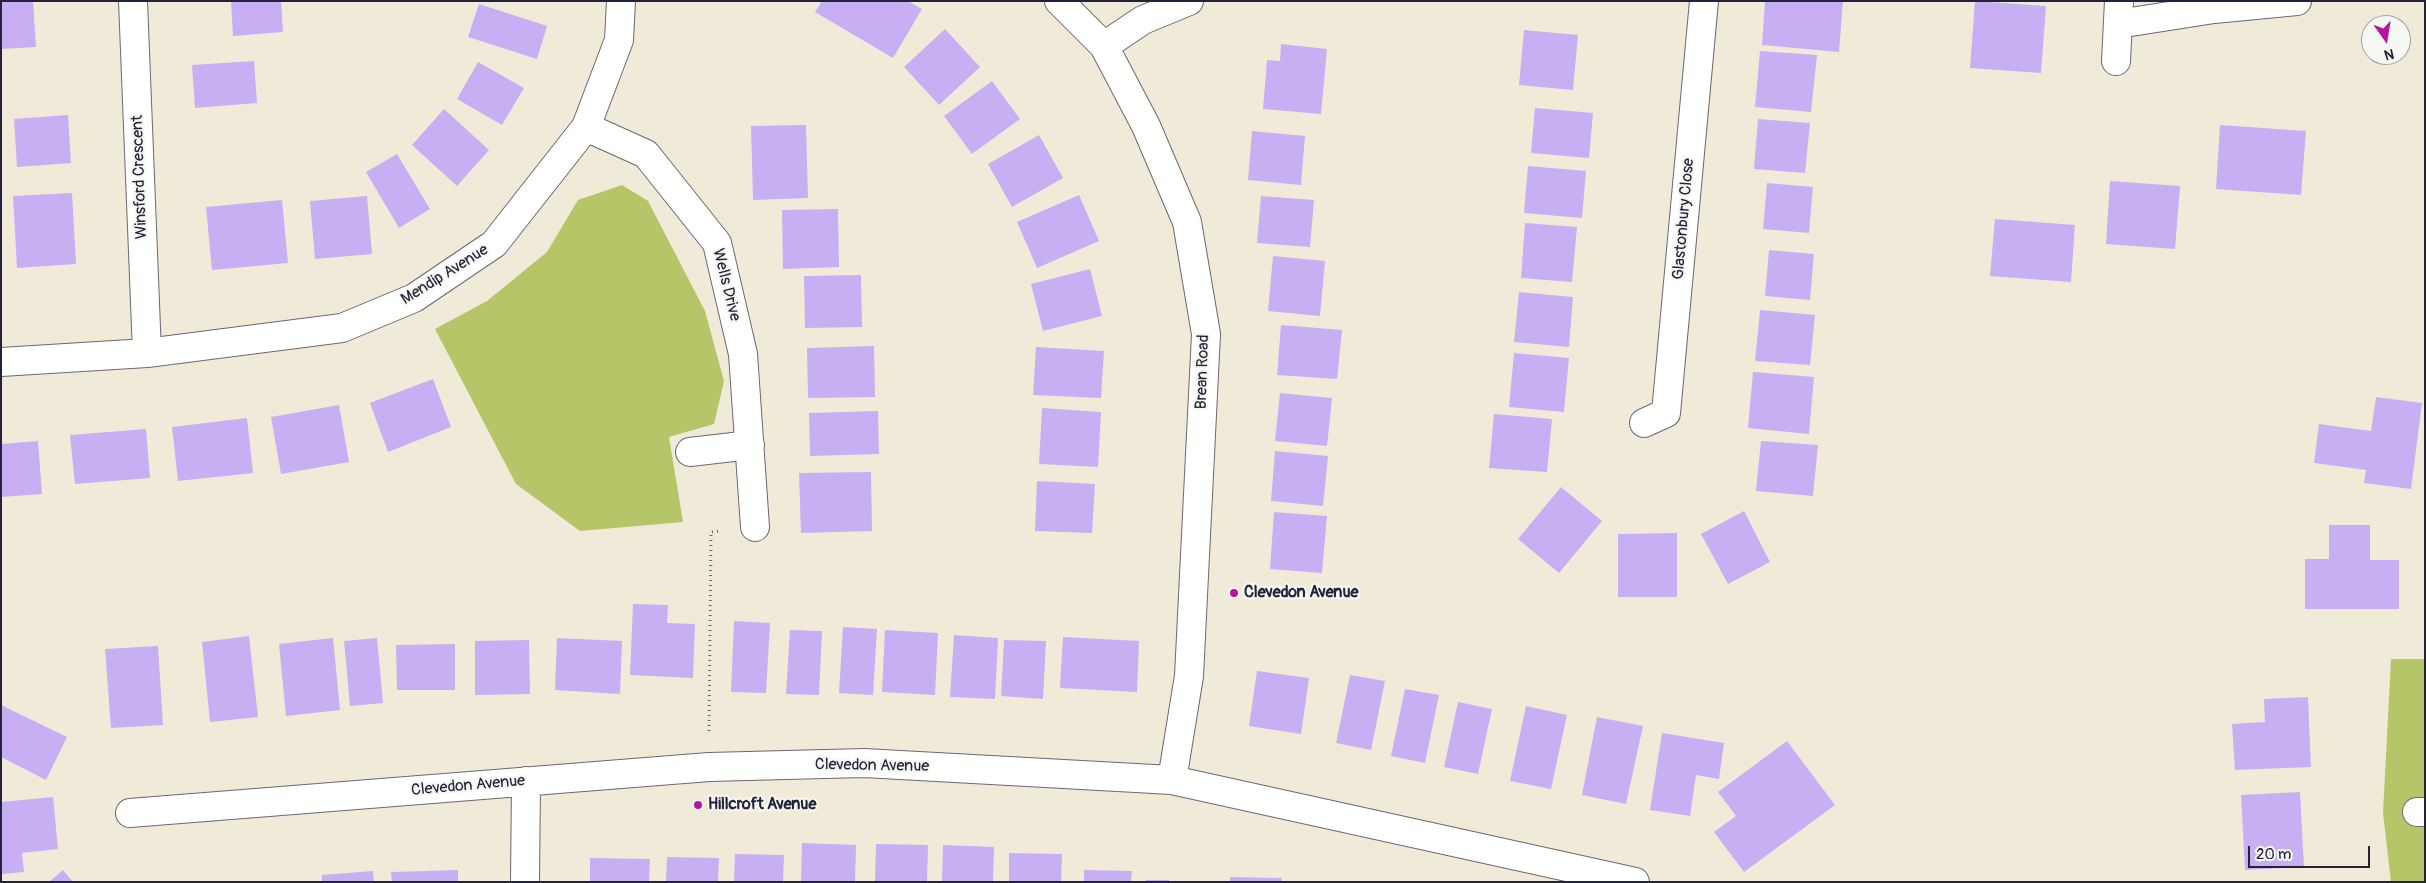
<!DOCTYPE html>
<style>
body{margin:0}
#map{position:relative;width:2426px;height:883px;overflow:hidden;background:#f0ebd8;font-family:Pangolin,sans-serif}
canvas{display:block}
.frame{position:absolute;inset:0;border:2px solid #22223b;pointer-events:none}
.north{position:absolute;left:2361px;top:15px;width:50px;height:50px;box-sizing:border-box;background:#f6f6f2;border:1px solid #a1a1a9;border-radius:50%;rotate:167deg;font-size:14px;font-weight:700;line-height:20px;text-align:center;color:#22223b}
.north::after{content:'';display:block;margin:auto;width:18px;height:22px;background:#b5179e;clip-path:polygon(50% 0,100% 100%,50% 72%,0 100%)}
.scale{position:absolute;left:2248px;top:846px;width:122px;height:22px;box-sizing:border-box;border:2px solid #22223b;border-top:0;padding-left:6px;font-size:15px;line-height:18px;white-space:nowrap;color:#22223b;-webkit-text-stroke:4px #f6f6f2;paint-order:stroke}
</style>
<div id="map">
<canvas width="2426" height="883"></canvas>
<div class="frame"></div>
<div class="north">N</div>
<div class="scale">20 m</div>
</div>
<script>
const ctx = document.querySelector('canvas').getContext('2d');
ctx.lineJoin = 'round';
function paint(path, color) { ctx.fillStyle = color; ctx.fill(path, 'evenodd'); }
function trace(path, color, width, dash) { ctx.strokeStyle = color; ctx.lineWidth = width; ctx.lineCap = dash ? 'butt' : 'round'; ctx.setLineDash(dash || []); ctx.stroke(path); }
function write(font, color, halo, rows, align = 'center') {
  ctx.font = font + ' Pangolin,sans-serif'; ctx.lineWidth = 4.5; ctx.setLineDash([]); ctx.textBaseline = 'middle'; ctx.strokeStyle = halo; ctx.fillStyle = color; for (const [text, x, y, turn = 0] of rows) {
    ctx.save(); ctx.translate(x, y); ctx.rotate((+turn || 0) * Math.PI / 180); ctx.textAlign = isNaN(turn) ? turn : align; if (halo) ctx.strokeText(text, 0, 0); ctx.fillText(text, 0, 0); ctx.restore();
  }
}
paint(new Path2D(`
 M622,185L648,201L705,311L724,381L714,424L669,437L683,522L580,531L516,484L435,329L487,301L547,252L578,200Z
 M2391,659H2425V882H2391L2383,813Z`), '#b5c567');
paint(new Path2D(`
 M1,1H33L36,47L1,49Z
 M231,1H281L283,32L233,36Z
 M822,1H908L922,9L893,58L815,12Z
 M1765,1H1843L1839,52L1762,45Z
 M1975,1L2046,6L2041,73L1970,68Z
 M479,4L547,26L537,59L468,37Z
 M945,29L980,67L939,105L904,67Z
 M1524,30L1578,35L1573,90L1519,85Z
 M1281,44L1327,49L1321,114L1263,109L1267,60L1280,61Z
 M1760,51L1817,55L1811,112L1755,107Z
 M254,61L257,103L195,108L192,65Z
 M478,62L524,88L502,125L457,99Z
 M992,81L1020,119L972,154L944,116Z
 M1535,108L1593,113L1589,158L1531,153Z
 M444,109L489,150L457,186L412,145Z
 M68,115L71,163L17,167L14,119Z
 M1758,119L1810,123L1805,173L1754,169Z
 M806,125L808,198L753,200L751,126Z
 M2220,125L2306,131L2301,195L2216,189Z
 M1252,131L1305,136L1301,185L1248,180Z
 M1039,135L1063,178L1012,207L988,164Z
 M397,154L430,209L399,228L366,172Z
 M1528,166L1586,171L1582,218L1524,213Z
 M2110,181L2180,186L2175,249L2106,244Z
 M1767,183L1813,187L1809,233L1763,229Z
 M72,193L76,264L17,268L13,196Z
 M1079,195L1099,241L1037,268L1017,222Z
 M367,196L372,254L315,259L310,201Z
 M1261,196L1314,200L1310,247L1257,243Z
 M282,200L288,263L212,270L206,207Z
 M838,209L839,267L783,269L782,210Z
 M1995,219L2075,225L2071,282L1990,276Z
 M1525,223L1577,227L1572,282L1521,278Z
 M1769,250L1814,254L1810,300L1765,296Z
 M1273,256L1325,261L1320,316L1268,311Z
 M1090,269L1102,316L1043,331L1031,284Z
 M861,275L862,327L805,328L804,276Z
 M1519,292L1573,297L1569,347L1514,342Z
 M1760,310L1815,315L1810,365L1755,361Z
 M1281,325L1342,330L1337,379L1277,375Z
 M874,346L875,397L808,398L807,348Z
 M1036,347L1104,351L1101,398L1033,395Z
 M1514,353L1569,358L1564,412L1509,407Z
 M1753,372L1814,377L1809,434L1748,428Z
 M433,379L451,427L388,452L370,403Z
 M1280,393L1332,398L1327,446L1275,441Z
 M2376,397L2422,403L2411,489L2364,483L2366,470L2314,463L2319,424L2371,431Z
 M339,405L349,462L281,474L271,417Z
 M1042,408L1101,412L1098,467L1039,464Z
 M878,411L879,454L810,456L809,413Z
 M1494,414L1552,419L1547,472L1489,468Z
 M247,418L253,473L178,481L172,427Z
 M146,429L150,478L75,484L70,435Z
 M38,441L42,494L1,497V444Z
 M1761,441L1818,445L1813,496L1756,491Z
 M1275,451L1328,456L1323,506L1271,501Z
 M871,472L872,531L801,533L799,473Z
 M1037,481L1095,484L1092,533L1035,531Z
 M1561,487L1602,521L1559,573L1518,539Z
 M1744,511L1770,562L1728,584L1701,534Z
 M1274,512L1327,516L1322,573L1270,569Z
 M2329,525H2370V560H2399V609H2305V559H2329Z
 M1677,533V597H1618V534Z
 M633,604L668,605L667,623L695,624L693,678L630,675Z
 M734,621L770,623L766,693L731,692Z
 M843,627L877,629L873,695L839,693Z
 M790,630L822,631L819,695L786,694Z
 M885,630L938,633L935,695L882,692Z
 M954,635L998,638L995,699L950,697Z
 M249,636L258,717L210,722L202,642Z
 M1063,637L1139,641L1137,692L1060,688Z
 M333,638L340,710L286,716L279,644Z
 M377,638L383,703L350,706L344,641Z
 M557,638L622,641L620,694L555,690Z
 M529,640L530,694L475,695V641Z
 M1004,640L1046,641L1043,699L1001,696Z
 M455,644V690H397L396,645Z
 M158,646L163,725L111,728L105,649Z
 M1257,671L1309,678L1301,734L1249,726Z
 M1350,675L1385,681L1371,750L1336,743Z
 M1405,689L1439,695L1425,763L1391,756Z
 M2308,697L2311,767L2235,770L2232,724L2265,722L2264,699Z
 M1458,702L1492,709L1478,774L1444,767Z
 M1,705L67,737L46,780L1,757Z
 M1526,706L1567,715L1551,789L1510,781Z
 M1597,717L1643,726L1626,804L1582,795Z
 M1662,733L1724,743L1719,779L1696,775L1690,816L1650,810Z
 M1787,741L1835,805L1744,872L1714,832L1736,816L1718,792Z
 M2300,792L2304,867L2245,870L2241,795Z
 M53,797L58,849L22,853L24,872L1,874V802Z
 M802,843L856,845L855,882H801Z
 M876,844L928,845L927,882H875Z
 M943,845L994,847L993,882H942Z
 M1009,853L1062,854L1061,882H1009Z
 M735,854L784,855L783,882H734Z
 M667,857L719,858L718,882H666Z
 M590,858L650,859L649,882H590Z
 M63,870L73,882H49Z
 M458,870V882H392L391,872Z
 M1084,870L1132,871L1131,882H1084Z
 M373,871L374,882H322V875Z
 M1230,877L1282,878L1281,882H1230Z
 M1146,880H1169V882H1145Z`), '#c8aff4');
const minor = new Path2D(`
 M133,1L147,353
 M1059,1L1104,46L1146,126L1187,222L1206,334L1189,676L1172,780
 M2118,24L2214,9L2297,1
 M1104,46L1143,20L1189,1
 M2116,61L2119,1
 M586,127L646,154L717,243L743,354L755,527
 M1,362L147,353L342,328L414,298L494,244L586,127L619,40L621,1
 M1644,423L1666,413L1704,1
 M690,452L750,445
 M2417,812H2425
 M130,813L709,767L864,763L1172,780L1635,882
 M525,882L526,781`);
trace(minor, '#6a6872', 30);
trace(new Path2D(`
 M709,731L711,532L720,531`), '#6a6872', 3, [1, 4]);
trace(minor, '#fff', 28);
for (const [x, y, r, color] of [
 [1234,593,5,"#b5179e"],
 [698,805,5,"#b5179e"]
]) { const dot = new Path2D(); dot.arc(x, y, r, 0, 2 * Math.PI); ctx.fillStyle = color; ctx.fill(dot); trace(dot, '#f6f6f2', 2); }
write('16px', '#22223b', '#f6f6f2', [
 ["Winsford Crescent",140,177,-92],
 ["Glastonbury Close",1684,219,-85],
 ["Mendip Avenue",445,275,-32],
 ["Wells Drive",726,285,76],
 ["Brean Road",1203,372,-88],
 ["Clevedon Avenue",872,766,1],
 ["Clevedon Avenue",468,786,-5]
]);
write('bold 16px', '#22223b', '#f6f6f2', [
 ["Clevedon Avenue",1244,593],
 ["Hillcroft Avenue",708,805]
], 'left');
</script>
